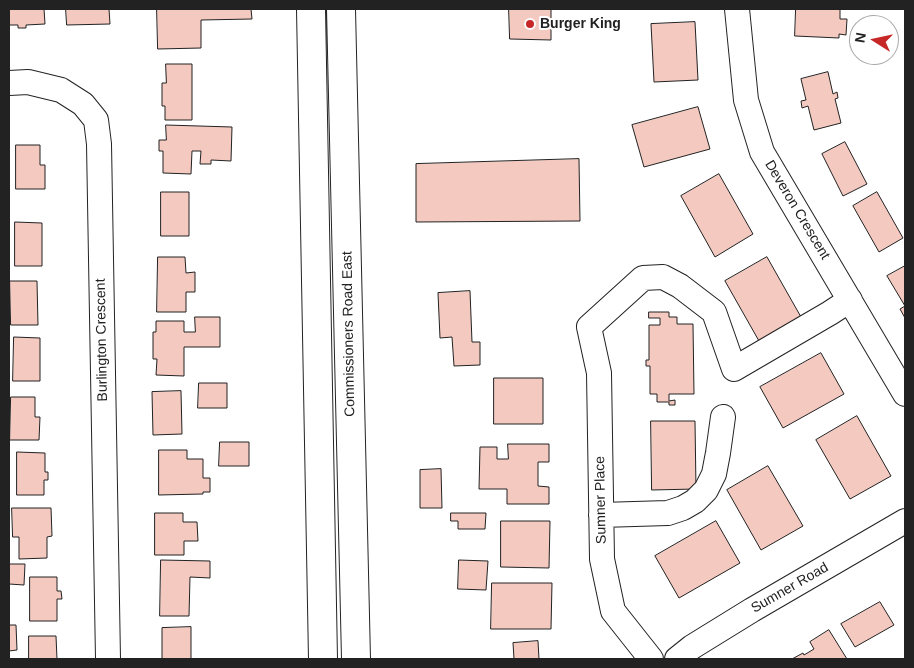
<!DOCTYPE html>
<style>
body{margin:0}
#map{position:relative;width:914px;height:668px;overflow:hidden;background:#fff;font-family:Arial,sans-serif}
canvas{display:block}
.frame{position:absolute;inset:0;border:10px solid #222;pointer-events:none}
.north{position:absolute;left:849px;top:15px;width:50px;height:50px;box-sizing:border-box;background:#fff;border:1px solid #a7a7a7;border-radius:50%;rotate:280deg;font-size:14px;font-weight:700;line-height:20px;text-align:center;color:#222}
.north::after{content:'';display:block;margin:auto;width:18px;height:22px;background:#c62828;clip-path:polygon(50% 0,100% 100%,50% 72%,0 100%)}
</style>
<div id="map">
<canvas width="914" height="668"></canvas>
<div class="frame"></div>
<div class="north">N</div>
</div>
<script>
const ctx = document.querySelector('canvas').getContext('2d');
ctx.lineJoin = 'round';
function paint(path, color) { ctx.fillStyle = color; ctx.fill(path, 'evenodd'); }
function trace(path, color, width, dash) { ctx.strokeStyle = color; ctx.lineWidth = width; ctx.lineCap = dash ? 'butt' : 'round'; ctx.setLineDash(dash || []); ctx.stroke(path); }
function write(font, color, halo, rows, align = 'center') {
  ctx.font = font + ' Arial,sans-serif'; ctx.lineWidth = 4; ctx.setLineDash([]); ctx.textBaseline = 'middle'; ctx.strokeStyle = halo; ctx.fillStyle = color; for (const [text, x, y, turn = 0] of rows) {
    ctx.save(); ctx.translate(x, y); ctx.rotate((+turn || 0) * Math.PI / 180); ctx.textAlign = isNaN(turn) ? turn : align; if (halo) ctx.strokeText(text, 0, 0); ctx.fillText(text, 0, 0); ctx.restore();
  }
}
const building = new Path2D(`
 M9,9H44L45,24L26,25V28H18V25H9Z
 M66,9H109L110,24L67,25Z
 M157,9H251L252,19L201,20V48L158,49Z
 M509,9H551V40L510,39Z
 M796,9H840V19H847L846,35L839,34V38L795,36Z
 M695,22L698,80L654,82L651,24Z
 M166,64H192V120H165V106H162V83H166Z
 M828,72L833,94L837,92L838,98L835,99L841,123L814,130L808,106L802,108L801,101L806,100L801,79Z
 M698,107L710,149L644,167L632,125Z
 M166,125L232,127L231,161L211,160V164H200L201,151H192L191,174L163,173V151H159V140H166Z
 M845,142L867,184L843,196L822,154Z
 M16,145H40V165H45V189H16Z
 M579,159L580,221L416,222V164Z
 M719,174L753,234L715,257L681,196Z
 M161,192H189V236H161Z
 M877,192L903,238L879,252L853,206Z
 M15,222L42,223V266H15Z
 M158,257H185L186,273L195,272V292H186V312H157Z
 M767,257L801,317L759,341L725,281Z
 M905,266V318L900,309L905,306L887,276Z
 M10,281H37L38,325H11Z
 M470,291L472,342H480V365L454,366L452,337L440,338L438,293Z
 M649,312H669V317H677V324H693L694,394H669V401L675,400V405H669V402H657V394H650V366H646V360H649V325H660V318H649Z
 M195,317H220V347H184V376L156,375L157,359H153V332H156V321H184V332H195Z
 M14,337L40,338V381H13Z
 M821,353L844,394L783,428L760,387Z
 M494,378H543V424H494Z
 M199,383H227V408H198Z
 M181,391L182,434L153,435L152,392Z
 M11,397H35V417H40L39,440H10Z
 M857,416L891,476L850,499L816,440Z
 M651,421H695L696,489L652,490Z
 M220,442H249V466H219Z
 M508,444H549V462H538V486L549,487V504H507V489H479L480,447H497V459H508Z
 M159,450H187V459H203V478H210V492H203V494L159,495Z
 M17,452L45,453V472H48V480H44V495H17Z
 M768,466L803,526L761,550L727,490Z
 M441,469L442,508H420V470Z
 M12,508H51L52,536L47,537V558L19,559V537H13Z
 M155,513H183V522H197L198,541H184V555H155Z
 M451,513H486L485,529H458V521H451Z
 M501,521H550L549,568L501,567Z
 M716,521L740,563L679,598L655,556Z
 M161,560L210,561V578L190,577L189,616H160Z
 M459,560L488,561L486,590L458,589Z
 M9,564H25L24,585L9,584Z
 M30,577H57V591H61L62,599H57V621H30Z
 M492,583H552L551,629H491Z
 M880,602L894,625L855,647L841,624Z
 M9,625H16L17,650L9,651Z
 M191,627V659H162V628Z
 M829,630L847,659H792L803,653L804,655L814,649L810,642Z
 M29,636H56L57,659H29Z
 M538,641L539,659H514L513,643Z`);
paint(building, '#f3c9c0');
trace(building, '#222', 1);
const minor = new Path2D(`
 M737,9L746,100L762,152L905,394
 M9,83L28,82L61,90L83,104L96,120L99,144L108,659
 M601,515L668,513L683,508L695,501L706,490L714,474L718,453L723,417
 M651,659L613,611L602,559L599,373L589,327L643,278L663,277L680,286L714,312L734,369L830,313L850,300
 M677,659L692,647L752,610L905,521`);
const major = new Path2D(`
 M311,9L323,659
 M341,9L356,659`);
trace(minor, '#222', 26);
trace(major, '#222', 30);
trace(minor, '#fff', 24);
trace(major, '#fff', 28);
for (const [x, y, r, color] of [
 [530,24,5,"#c62828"]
]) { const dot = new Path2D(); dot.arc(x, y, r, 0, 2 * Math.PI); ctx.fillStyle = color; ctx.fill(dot); trace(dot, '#fff', 2); }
write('bold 14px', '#222', '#fff', [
 ["Burger King",540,24]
], 'left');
write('14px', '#222', '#fff', [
 ["Deveron Crescent",797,210,59],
 ["Commissioners Road East",349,334,-91],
 ["Burlington Crescent",102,340,-91],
 ["Sumner Place",601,500,-91],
 ["Sumner Road",790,588,-30]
]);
</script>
